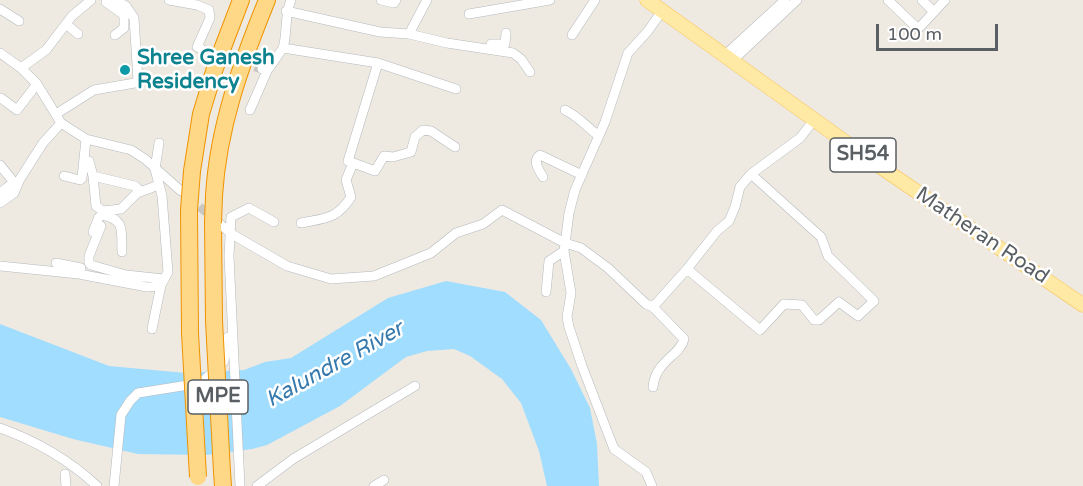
<!DOCTYPE html>
<style>
body{margin:0}
#map{position:relative;width:1083px;height:486px;overflow:hidden;background:#eeeae1;font-family:"Varela Round",sans-serif}
canvas{display:block}
.scale{position:absolute;left:876px;top:24px;width:122px;height:27px;box-sizing:border-box;border:3px solid #5a5f63;border-top:0;padding-left:8px;font-size:18px;line-height:21px;white-space:nowrap;color:#5a5f63;-webkit-text-stroke:4px #fff;paint-order:stroke}
</style>
<div id="map">
<canvas width="1083" height="486"></canvas>
<div class="scale">100 m</div>
</div>
<script>
const ctx = document.querySelector('canvas').getContext('2d');
ctx.lineJoin = 'round';
function paint(path, color) { ctx.fillStyle = color; ctx.fill(path, 'evenodd'); }
function trace(path, color, width, dash) { ctx.strokeStyle = color; ctx.lineWidth = width; ctx.lineCap = dash ? 'butt' : 'round'; ctx.setLineDash(dash || []); ctx.stroke(path); }
function write(font, color, halo, rows, align = 'center') {
  ctx.font = font + ' "Varela Round",sans-serif'; ctx.lineWidth = 5; ctx.setLineDash([]); ctx.textBaseline = 'middle'; ctx.strokeStyle = halo; ctx.fillStyle = color; for (const [text, x, y, turn = 0] of rows) {
    ctx.save(); ctx.translate(x, y); ctx.rotate((+turn || 0) * Math.PI / 180); ctx.textAlign = isNaN(turn) ? turn : align; if (halo) ctx.strokeText(text, 0, 0); ctx.fillText(text, 0, 0); ctx.restore();
  }
}
paint(new Path2D(`
 M446,281L505,292L541,320L571,369L590,408L597,444L599,486H547L539,451L521,403L502,379L470,356L454,349L427,351L406,357L340,406L267,445L252,449L206,455L138,454L73,439L0,417V324L109,366L186,373L244,370L265,362L291,358L388,298Z`), '#a0ddff');
trace(new Path2D(`
 M216,55L262,69
 M189,198L213,218`), '#c9c7c2', 9, [9, 4.5]);
const street = new Path2D(`
 M169,0L197,5L209,10L210,18L197,47L212,54
 M381,0L394,3L396,0
 M888,0L916,27L919,28L945,0
 M922,0L934,12
 M106,2L124,15L128,9
 M0,9L19,21
 M286,11L380,32L409,34L427,0
 M469,14L550,0
 M66,24L78,34
 M409,34L447,43L513,53L521,59L530,72
 M115,35L124,28V15
 M572,35L595,0
 M491,44H505L506,33
 M283,48C288,31 284,16 291,0
 M0,53L21,68L37,84L61,123L86,139L131,150L145,159L181,191
 M725,55L785,0
 M732,61L797,0
 M378,63L348,161L375,171L384,156L393,157L411,152L415,137L423,130L431,131L455,147
 M21,68L46,50L72,16L91,0
 M262,69L267,71L283,48L378,63L456,89
 M1,98L17,110L37,84
 M250,110L267,71
 M565,110C579,117 587,127 599,136
 M56,114L94,90L135,83L138,80L134,18L126,6L115,0
 M89,161L93,176L96,206L103,211L121,209L137,193L159,185
 M0,165L17,186
 M751,174L821,237L828,256L874,301L858,316L839,302L819,320H814L802,305L784,304L760,330L687,269L717,231L729,221L735,207L740,187L751,174L800,138L814,120
 M64,176L80,180L82,178L86,139
 M93,176L135,186L140,191
 M543,177C539,170 532,161 540,155L582,175
 M0,193L14,182
 M0,203L14,193L20,179L43,143L61,123
 M219,223L230,233L287,266L331,279L374,276L431,253L456,233L483,224L502,210L565,243L581,248L608,268L646,304L653,307L687,269
 M301,223C326,218 337,219 351,197L346,180L353,163
 M101,226L89,256V263L91,265L126,275L164,279
 M93,232L99,217L102,215C126,219 121,232 122,252
 M56,263L81,268
 M0,266L79,274L147,287L161,285L168,272L162,196L155,169L159,143
 M546,292L549,261L564,251
 M653,307L684,339C681,355 655,361 653,387
 M152,329L161,285
 M0,428C36,441 69,460 97,486
 M65,474L66,486
 M114,486L121,415L130,401L138,393L201,383L224,361L228,337
 M240,486L229,256L231,217L249,208L274,222
 M257,486L293,459L415,386
 M374,486L384,480
 M652,486L646,472L614,449L582,366L569,327L567,317L571,293L564,251L569,213L575,190L605,122L628,53L648,31L662,11`);
const primary = new Path2D(`
 M647,0L869,159L1083,305`);
const highway = new Path2D(`
 M192,171L201,114L215,68L241,0
 M214,196C218,127 241,64 267,0
 M189,210L190,333
 M213,223L214,321
 M222,472L223,486`);
trace(street, '#b4b9bd', 10);
trace(primary, '#f9bd4f', 15);
trace(highway, '#ef9300', 18);
trace(street, '#fff', 9);
trace(primary, '#ffeaa5', 14);
trace(highway, '#ffd887', 16);
const highwayBridge = new Path2D(`
 M189,210L192,171
 M213,223L214,196
 M214,321L222,472
 M190,333L198,477`);
trace(highwayBridge, '#ef9300', 18, []);
trace(highwayBridge, '#ffd887', 16);
for (const [x, y, r, color] of [
 [125,70,6,"#0f9aa8"]
]) { const dot = new Path2D(); dot.arc(x, y, r, 0, 2 * Math.PI); ctx.fillStyle = color; ctx.fill(dot); trace(dot, '#fff', 2); }
for (const [x, y, w] of [
 [863,155,66],
 [218,397,60]
]) { const box = new Path2D(); box.roundRect(x - w / 2, y - 17, w, 34, 4.5); ctx.fillStyle = '#fff'; ctx.fill(box); trace(box, '#5a5f63', 1.5); }
write('bold 20px', '#5a5f63', null, [
 ["SH54",863,155],
 ["MPE",218,397]
]);
write('bold 21px', '#0d838f', '#fff', [
 ["Shree Ganesh",137,58],
 ["Residency",137,82]
], 'left');
write('21px', '#5a5f63', '#fff', [
 ["Matheran Road",982,236,34]
]);
write('italic 22px', '#3679ad', '#fff', [
 ["Kalundre River",335,365,-29]
]);
</script>
